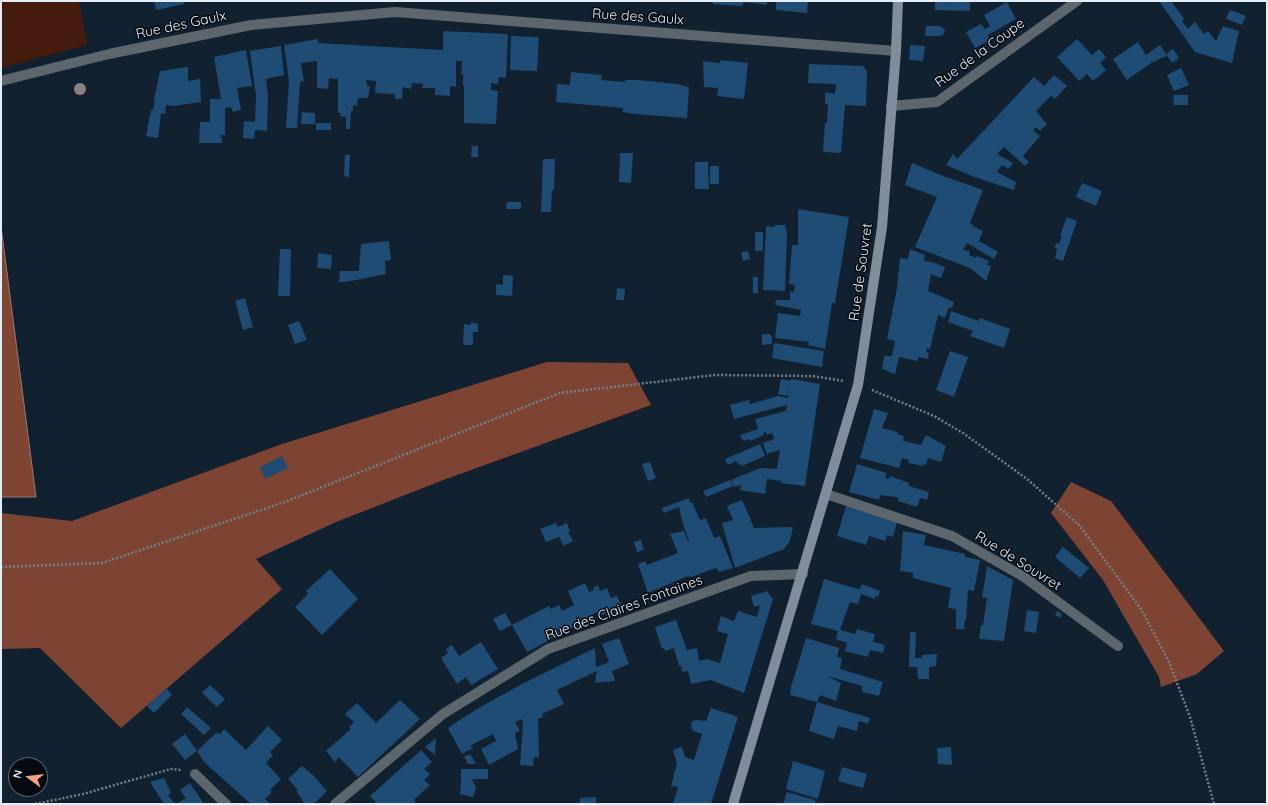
<!DOCTYPE html>
<style>
body{margin:0}
#map{position:relative;width:1268px;height:805px;overflow:hidden;background:#112130;font-family:Quicksand,sans-serif}
canvas{display:block}
.frame{position:absolute;inset:0;border:2px solid #e3eef8;pointer-events:none}
.north{position:absolute;left:8px;top:757px;width:40px;height:40px;box-sizing:border-box;background:#040a10;border:1px solid #5d656d;border-radius:50%;rotate:285deg;font-size:11px;font-weight:700;line-height:16px;text-align:center;color:#e3eef8}
.north::after{content:'';display:block;margin:auto;width:14px;height:18px;background:#f39f85;clip-path:polygon(50% 0,100% 100%,50% 72%,0 100%)}
</style>
<div id="map">
<canvas width="1268" height="805"></canvas>
<div class="frame"></div>
<div class="north">N</div>
</div>
<script>
const ctx = document.querySelector('canvas').getContext('2d');
ctx.lineJoin = 'round';
function paint(path, color) { ctx.fillStyle = color; ctx.fill(path, 'evenodd'); }
function trace(path, color, width, dash) { ctx.strokeStyle = color; ctx.lineWidth = width; ctx.lineCap = dash ? 'butt' : 'round'; ctx.setLineDash(dash || []); ctx.stroke(path); }
function write(font, color, halo, rows, align = 'center') {
  ctx.font = font + ' Quicksand,sans-serif'; ctx.lineWidth = 3; ctx.setLineDash([]); ctx.textBaseline = 'middle'; ctx.strokeStyle = halo; ctx.fillStyle = color; for (const [text, x, y, turn = 0] of rows) {
    ctx.save(); ctx.translate(x, y); ctx.rotate((+turn || 0) * Math.PI / 180); ctx.textAlign = isNaN(turn) ? turn : align; if (halo) ctx.strokeText(text, 0, 0); ctx.fillText(text, 0, 0); ctx.restore();
  }
}
paint(new Path2D(`
 M1,1H79L87,45L1,68Z`), '#451b0e');
paint(new Path2D(`
 M547,362L628,363L651,405L446,479L336,522L256,559L282,589L121,728L40,648L1,649V513L72,521L282,444Z
 M1071,482L1111,501L1224,651L1197,674L1161,687L1159,677L1103,580L1051,513Z`), '#7e4433');
const water = new Path2D(`
 M1,226L36,497H1Z`);
paint(water, '#7f4533');
trace(water, '#9d786e', 1);
paint(new Path2D(`
 M154,1H184V4L156,10Z
 M713,1H767V5L745,2L741,6L713,4Z
 M776,1H808L807,13L776,10Z
 M935,1H970V11L935,10Z
 M1159,1H1171L1184,19L1182,21L1188,29L1195,22L1204,34L1208,31L1216,41L1223,26L1239,31L1232,63L1195,52Z
 M1007,2L1016,19L988,35L990,40L975,48L966,32L981,24L985,29L990,26L984,15Z
 M1230,10L1246,16L1242,25L1226,19Z
 M926,26H940L945,30L944,34L940,36H925Z
 M443,31L508,34L506,78L499,77L498,84L491,83V90L498,91L496,124L464,123V86H463V74H461L462,61H456V87L450,86V96L435,95V88H422L423,84L412,83L411,89L403,87L402,99H395V94L375,93L376,81L366,80L367,85L370,87L368,98H358L357,106L353,105V111H351L350,129H346V117L340,116L341,113H338V79L329,78L328,89L317,88V61L301,63L304,81L300,82L297,128H286L289,81L284,45L318,39V43L443,50Z
 M511,36L539,37L537,71L510,70Z
 M1077,39L1092,55L1099,49L1106,57L1100,63L1106,70L1093,81L1087,74L1079,81L1057,57Z
 M1138,42L1146,55L1160,45L1166,54L1173,49L1179,58L1172,63L1166,54V56L1151,63L1127,80L1113,59Z
 M910,45L925,46L923,61L909,60Z
 M281,46L284,75L266,79L268,96L267,131L255,130L254,139L243,138L244,121L255,122L256,96L250,51Z
 M246,50L252,86L237,88L241,110L233,112L231,107L225,108V135H221L222,143H199L200,122H210V99H221L214,57Z
 M720,60L748,63L744,99L717,96L718,88L704,87L703,61L720,63Z
 M809,64L863,66L867,71L866,106L845,105L841,153L823,152L825,122L827,123L828,104H825V92L835,94L836,84L808,83Z
 M188,67V81L200,79L201,102L174,106L166,105L165,114L161,113L158,138L146,136L151,110H153L155,99H154L160,71Z
 M1181,68L1189,85L1174,91L1167,75Z
 M571,72L602,75L601,80L625,82V80H638L676,84L689,87L687,118L635,114L623,112V108L556,102L557,84L570,85Z
 M1054,75L1067,86L1055,99L1051,96L1036,111L1047,124L1040,131L1036,127L1033,130L1040,136L1023,156L1029,162L1025,166L1004,147L997,154L1013,163L1009,169L1002,165L997,172L1016,182L1014,190L977,178L946,165L953,154L957,159L1034,77L1044,86Z
 M1173,95H1188V105H1174Z
 M302,112L315,113V124H301Z
 M316,123H331V130H316Z
 M472,146H478V157H471Z
 M620,153H633L631,183L619,182Z
 M345,155H350L349,177L344,176Z
 M543,159H555L554,190H552L551,212H541Z
 M695,162H708L709,189H695Z
 M912,163L946,177L983,190L970,223L973,225V226L983,231L979,241L998,252L994,259L967,243L963,250L970,251L969,255L976,258L977,256L989,261L987,265L991,266L986,281L970,268L915,247L937,197L905,185Z
 M710,166H719V184H710Z
 M1082,183L1102,191L1096,206L1076,197Z
 M507,202H521V209H506Z
 M798,209L849,217L835,303H832L825,349L808,345L809,342L775,338L778,313L800,316L801,310L775,305L776,300H790V291L794,292L795,285L789,284L792,245H798Z
 M1067,217L1077,221L1063,261L1055,258L1057,249L1055,248L1056,243L1059,244L1062,236L1060,235Z
 M775,225H785L787,232L785,291L763,290L766,226L775,227Z
 M755,232H763V251H755Z
 M389,241L391,260L385,261L386,274L346,282H339L340,271H359L361,244Z
 M280,249H291L290,296H278Z
 M910,249L925,255L924,261L932,262L945,267L941,278L931,274L928,291L954,302L952,308L949,307L945,318L938,315L930,349L927,348L926,352L929,353L928,359L919,357L917,361L899,357L895,374L882,369L884,356H892L895,341L887,339L897,288L900,258L908,259Z
 M748,251L750,259L743,261L741,252Z
 M318,253L332,255L331,269L317,268Z
 M503,275L513,276L512,296L496,295V284L503,285Z
 M753,277H758V293H753Z
 M617,288L625,289L624,300H616Z
 M245,298L253,327L243,330L235,301Z
 M951,311L979,321L980,318L1010,329L1004,348L970,336L973,331L948,322Z
 M299,321L307,340L295,344L288,325Z
 M471,322L478,324V332H473V345H463L464,324L471,325Z
 M762,334H770L772,337V344L762,345Z
 M774,343L824,351L822,367L772,358Z
 M950,351L968,357L954,397L936,390Z
 M781,379L791,381V379L820,384L805,486L781,483L782,481L767,479L765,494L740,490L741,485L734,487L731,480L760,468L777,469L780,450L767,454L763,443L774,439L772,433L767,435L766,432L763,433L764,435L750,441L749,439L743,441L740,435L758,429L755,419L786,411L787,405L734,419L730,405L749,400L750,404L778,396L788,398L790,385L788,396L778,394Z
 M874,409L888,413L882,428L898,432L897,434L904,436L903,441L921,445L926,435L946,446L941,462L928,458L926,465L923,464V466L908,463L909,460L902,458L899,468L860,458Z
 M760,444L765,456L742,466L741,464L739,465L736,461L728,465L725,459Z
 M282,456L288,468L265,479L260,467Z
 M650,462L656,478L648,481L642,464Z
 M857,464L887,473L885,478L889,479L890,476L909,483V486L929,492L927,500L920,498L917,507L898,501L899,498L896,497L880,495L879,500L849,492Z
 M730,480L733,486L706,497L703,491Z
 M689,498L690,503L692,502L700,520L706,518L714,538L720,536L733,568L719,572L716,568L691,577L688,576L648,593L638,564L645,561L647,565L678,553L670,534L684,531L688,541L689,540L683,524L679,507L664,513L662,508Z
 M742,500L754,528L793,527L790,541L784,549L735,568L722,523L733,520L727,506Z
 M846,506L897,522L893,537L887,535L885,541L869,536L866,545L837,536Z
 M556,523L558,527L567,523L570,531L568,532L573,541L564,546L559,537L546,542L540,529Z
 M903,531L926,535L924,545L965,554V557L980,560L974,591L968,590L966,620H965L964,629H956V609L948,608L951,588L913,578V573L900,571Z
 M641,540L644,550L637,552L634,542Z
 M1063,547L1089,568L1080,578L1055,557Z
 M987,566L1013,580L1004,641L979,639L981,625H983L987,598H982Z
 M330,569L358,599L322,635L295,607L308,594L306,591Z
 M824,579L854,588L860,589L862,584L880,591L878,597L875,596V599L861,594L858,604L850,602L840,630L855,634L857,629L875,634L873,642L885,645L883,653L870,650L868,657L845,651L847,643L836,639L838,631L811,624Z
 M585,583L589,592L594,590L593,588L598,585L600,591L607,588L611,598L617,596L622,607L599,616L597,612L575,624L576,626L527,652L512,625L549,606L551,609L559,605L562,611L574,605L568,591Z
 M767,591L773,599L744,693L711,680L691,684L688,671L682,672L681,666H679L674,648L665,651L664,648L662,649L655,627L676,620L687,650L697,648L699,661L707,659L720,663L728,634L717,631L721,616L734,621L738,611L757,617L760,605L754,607L751,596Z
 M1027,610L1039,612L1036,633L1024,631Z
 M1057,611L1062,614L1060,618L1055,615Z
 M505,613L512,625L500,631L493,619Z
 M910,632H916L915,658H922V655L937,654L936,666L929,667V679H918L917,667H909Z
 M619,638L629,664L612,671L615,681L595,683L597,671L557,690L564,704L542,714L543,717L538,719L539,757H534L533,766L520,765L523,724L522,719L515,722L520,731L515,733L518,749L489,765L481,749L496,741L493,734L470,746L473,748L462,754L448,728L458,721L482,706L522,684L595,648L596,667L609,662L602,644Z
 M806,638L839,648L837,657L842,658L840,669L883,682L879,696L862,692V686L827,676L841,683L836,701L820,695L817,702L790,695L791,687Z
 M481,642L498,669L471,685L466,677L457,684L441,658L448,653L446,649L452,645L459,656Z
 M210,685L225,699L217,707L202,693Z
 M166,688L172,695L154,713L147,706Z
 M400,700L420,719L358,777L339,757L335,762L326,751L351,729L349,727L354,722L345,714L357,703L376,723Z
 M817,702L870,718L868,724L859,721L857,731L838,726L834,739L809,731Z
 M187,707L211,728L204,735L181,714Z
 M711,708L738,717L711,804H673L678,787L671,786L677,763L673,750L682,747L685,757L694,760L702,734L693,731L691,727L692,721L697,720L706,721Z
 M268,726L282,740L270,752L273,755L266,763L281,779L270,790L272,792L265,799L271,804H251L204,762L197,751L216,733L220,734L224,729L246,750Z
 M185,734L197,751L185,760L172,744Z
 M436,738L435,755L425,747Z
 M951,747L952,765L938,764L937,748Z
 M421,750L432,762L424,769L430,774L424,780L430,785L414,800L417,804H377L370,796Z
 M470,754L476,764H468L464,757Z
 M793,761L825,771L818,799L786,789Z
 M302,766L313,775L327,791L317,801L312,804H305L296,791L298,790L288,779Z
 M842,767L867,774L863,788L838,781Z
 M461,769H488V779H472L476,788L473,797L460,794L461,785Z
 M164,778L171,793L168,795L175,804H164L150,782Z
 M190,783L204,804H176L186,798L180,790Z
 M787,792L815,800V802L822,804H783Z
 M596,797V804H580V798Z`), '#1e4c74');
trace(new Path2D(`
 M872,390L934,416L963,433L1027,479L1079,525L1141,609L1169,662L1190,717L1214,804
 M1,567L102,563L282,503L560,393L715,375L813,376L844,381
 M35,804L83,794L171,769L181,770`), '#72808c', 2.5, [2, 2]);
trace(new Path2D(`
 M1,81L109,54L251,25L395,12L896,51
 M891,106L937,102L1077,1
 M826,494L952,536L1024,577L1118,646
 M195,774L226,804
 M335,804L443,714L548,649L751,576L803,574`), '#5d656d', 10);
trace(new Path2D(`
 M733,804L858,385L882,227L896,51L898,1`), '#808d9a', 10);
ctx.fillStyle = '#8e8080';
for (const [x, y] of [
 [80,89]
]) { ctx.beginPath(); ctx.arc(x, y, 6, 0, 2 * Math.PI); ctx.fill(); }
write('14px', '#e3eef8', '#040a10', [
 ["Rue des Gaulx",638,17,4],
 ["Rue des Gaulx",181,25,-12],
 ["Rue de la Coupe",980,53,-36],
 ["Rue de Souvret",861,272,-82],
 ["Rue de Souvret",1018,561,32],
 ["Rue des Claires Fontaines",624,608,-20]
]);
</script>
